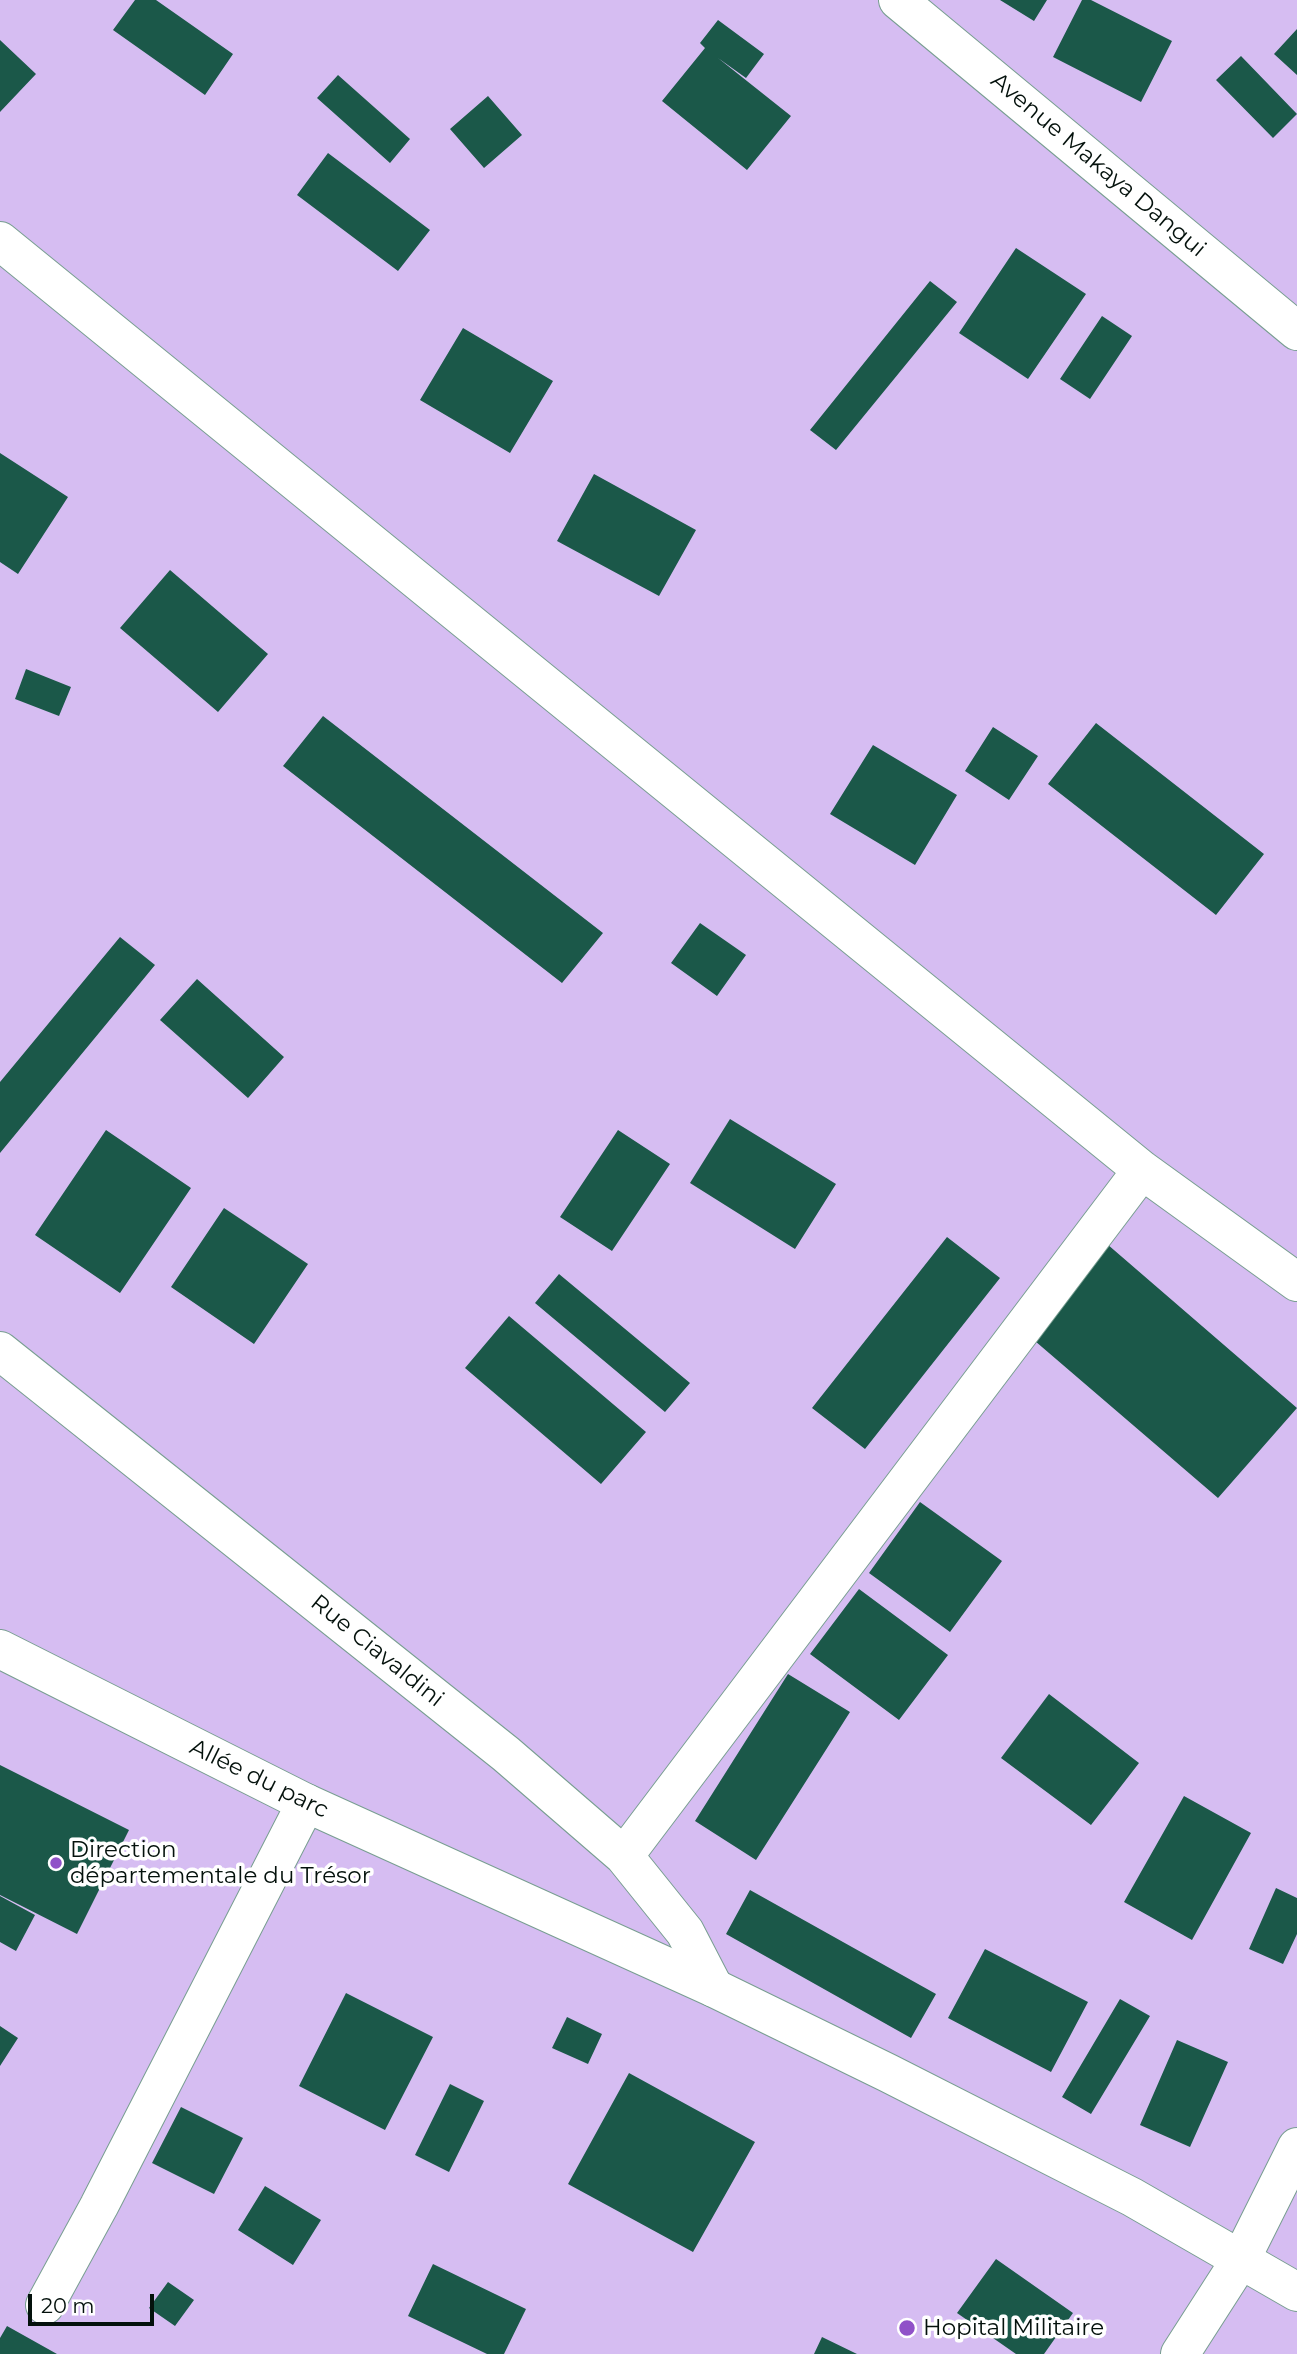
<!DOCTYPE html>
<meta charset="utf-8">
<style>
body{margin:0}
#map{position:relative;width:1297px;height:2354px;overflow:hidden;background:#defef3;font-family:Montserrat,sans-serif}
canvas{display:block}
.scale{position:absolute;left:28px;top:2294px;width:126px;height:32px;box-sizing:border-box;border:4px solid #04110c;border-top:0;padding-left:9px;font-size:21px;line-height:24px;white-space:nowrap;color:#04110c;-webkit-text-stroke:5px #fff;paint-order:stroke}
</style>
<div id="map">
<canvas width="1297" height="2354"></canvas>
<div class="scale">20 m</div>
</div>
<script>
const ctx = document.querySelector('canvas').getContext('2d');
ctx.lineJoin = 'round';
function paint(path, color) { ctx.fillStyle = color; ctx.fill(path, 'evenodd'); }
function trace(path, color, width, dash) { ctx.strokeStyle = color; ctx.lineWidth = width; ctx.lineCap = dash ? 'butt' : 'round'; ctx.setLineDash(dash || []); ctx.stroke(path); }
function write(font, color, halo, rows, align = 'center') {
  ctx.font = font + ' Montserrat,sans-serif'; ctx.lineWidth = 7; ctx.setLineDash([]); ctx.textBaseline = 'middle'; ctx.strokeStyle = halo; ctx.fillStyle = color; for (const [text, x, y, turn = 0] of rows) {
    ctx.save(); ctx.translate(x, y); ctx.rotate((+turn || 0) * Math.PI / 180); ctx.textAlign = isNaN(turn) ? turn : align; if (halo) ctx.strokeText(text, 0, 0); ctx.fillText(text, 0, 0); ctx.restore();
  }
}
paint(new Path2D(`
 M0,0H1297V2354H0Z`), '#d6bdf2');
paint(new Path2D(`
 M135,0H156L233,54L205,95L113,30Z
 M1000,0H1047L1034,21Z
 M1082,0H1091L1172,41L1141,102L1053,57Z
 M718,20L764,54L746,78L718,58L791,116L747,170L662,101L705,48L700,43Z
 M1297,29V75L1274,54Z
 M0,40L36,74L0,112Z
 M1241,56L1297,114L1273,138L1216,80Z
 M338,75L410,139L390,163L317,98Z
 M488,96L522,135L484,168L450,129Z
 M328,153L430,230L398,271L297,195Z
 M1016,248L1086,294L1028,379L959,333Z
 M930,281L957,302L836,450L810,430Z
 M1102,316L1132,336L1090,399L1060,379Z
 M463,328L553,381L510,453L420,400Z
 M0,453L68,497L18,574L0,562Z
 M594,474L696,530L659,596L557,541Z
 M170,570L268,654L218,712L120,628Z
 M26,669L71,687L59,716L15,699Z
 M323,716L603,933L562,983L283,766Z
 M1096,723L1264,854L1216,915L1048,784Z
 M993,727L1038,756L1009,800L965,771Z
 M873,745L957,795L915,865L830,814Z
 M700,923L746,955L717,996L671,963Z
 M120,937L155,965L0,1153V1082Z
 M197,979L284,1057L248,1098L160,1020Z
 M730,1119L836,1184L795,1249L690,1183Z
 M106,1130L191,1188L120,1293L35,1235Z
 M618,1130L670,1164L612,1251L560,1217Z
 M224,1208L308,1264L254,1344L171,1287Z
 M947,1237L1000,1278L865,1449L812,1408Z
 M1107,1244L1297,1408L1218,1498L1028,1335Z
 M559,1274L690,1383L665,1412L535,1303Z
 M509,1316L646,1432L601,1484L465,1368Z
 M920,1502L1002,1561L950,1632L869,1573Z
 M859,1589L948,1655L899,1720L810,1654Z
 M788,1674L850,1712L756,1860L695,1821Z
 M1049,1694L1139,1763L1091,1825L1001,1758Z
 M0,1765L129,1830L77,1934L0,1895Z
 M1184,1796L1251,1833L1192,1940L1124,1902Z
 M1276,1888L1297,1898V1934L1283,1964L1249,1949Z
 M750,1890L936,1994L911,2038L726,1934Z
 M0,1896L35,1915L16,1951L0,1942Z
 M985,1949L1088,2002L1051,2072L948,2018Z
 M346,1993L433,2037L385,2130L299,2086Z
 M1120,1999L1150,2016L1091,2114L1062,2097Z
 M567,2017L602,2034L588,2064L552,2048Z
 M0,2026L18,2038L0,2066Z
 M1177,2040L1228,2062L1190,2147L1140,2125Z
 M629,2073L755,2142L693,2252L568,2184Z
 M450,2084L484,2101L449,2172L415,2155Z
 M181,2107L243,2138L214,2194L152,2163Z
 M265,2186L321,2220L293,2265L238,2230Z
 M996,2259L1073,2313L1044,2354H1016L957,2313Z
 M433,2264L526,2309L504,2354H487L408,2316Z
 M168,2282L194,2300L175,2326L149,2308Z
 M7,2326L57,2354H0V2338Z
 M822,2337L857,2354H814Z`), '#1b5849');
const street = new Path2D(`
 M898,0L1297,331
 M0,241L1142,1170L1297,1282
 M0,1351L506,1754L624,1856L685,1932L714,1988
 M624,1856L1142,1170
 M45,2305L99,2206L306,1803
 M1180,2354L1241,2259L1297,2147`);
const secondary = new Path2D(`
 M0,1649L306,1803L714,1988L888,2073L1132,2197L1297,2292`);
trace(street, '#789e91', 40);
trace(secondary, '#789e91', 40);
trace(street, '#fff', 38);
trace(secondary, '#fff', 38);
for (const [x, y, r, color] of [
 [56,1863,7,"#9052c8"],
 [907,2328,9,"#9052c8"]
]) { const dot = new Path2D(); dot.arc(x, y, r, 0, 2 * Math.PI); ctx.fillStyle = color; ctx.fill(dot); trace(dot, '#fff', 2.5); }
write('23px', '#04110c', '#fff', [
 ["Avenue Makaya Dangui",1098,165,40],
 ["Rue Ciavaldini",377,1651,39],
 ["Allée du parc",259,1779,26]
]);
write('23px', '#04110c', '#fff', [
 ["Direction",70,1850],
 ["départementale du Trésor",70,1876],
 ["Hopital Militaire",923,2328]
], 'left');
</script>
